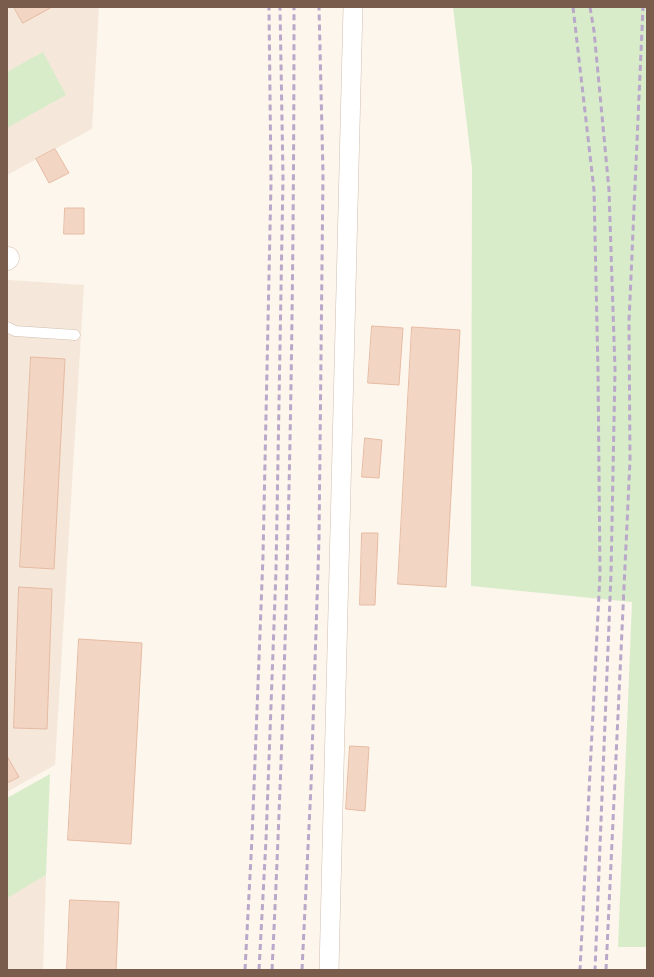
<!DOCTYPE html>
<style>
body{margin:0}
#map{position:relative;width:654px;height:977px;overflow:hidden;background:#fdf6ec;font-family:Helvetica,sans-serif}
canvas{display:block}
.frame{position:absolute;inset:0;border:8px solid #7a5c4d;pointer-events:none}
</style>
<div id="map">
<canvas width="654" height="977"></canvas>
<div class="frame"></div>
</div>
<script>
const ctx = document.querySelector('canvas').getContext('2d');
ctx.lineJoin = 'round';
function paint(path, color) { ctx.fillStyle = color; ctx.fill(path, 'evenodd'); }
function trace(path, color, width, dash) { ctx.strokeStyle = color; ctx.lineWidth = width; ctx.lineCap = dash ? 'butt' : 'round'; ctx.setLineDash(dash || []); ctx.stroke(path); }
paint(new Path2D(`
 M7,7H99L92,129L7,175Z
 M7,280H9L84,285L55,765L7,792Z
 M46,875L43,970H7V896Z`), '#f5e8da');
paint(new Path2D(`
 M453,7H647V947H618L632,602L471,586L472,168Z
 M43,52L66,95L7,128V72Z
 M50,774L46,875L7,898V798Z`), '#d8ecc9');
const building = new Path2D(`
 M14,7H52L23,23Z
 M55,149L69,173L49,183L36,159Z
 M65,208H84V234H64Z
 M372,326L403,328L399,385L368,383Z
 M412,327L460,330L446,587L398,584Z
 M31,357L65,359L54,569L20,567Z
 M365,438L382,440L379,478L362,477Z
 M362,533H378L375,605H360Z
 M19,587L52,589L47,729L14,728Z
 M79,639L142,643L131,844L68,840Z
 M350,746L369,747L365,811L346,809Z
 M7,756L19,777L7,783Z
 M70,900L119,902L116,970H67Z`);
paint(building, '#f3d5c3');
trace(building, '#e6bba3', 1);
const lane = new Path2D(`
 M7,327L15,331L75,335`);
const street = new Path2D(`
 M329,970L353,7`);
const secondary = new Path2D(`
 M7,259L8,258`);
trace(lane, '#d1beb0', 11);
trace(street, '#d1beb0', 20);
trace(secondary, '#d6c0b0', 23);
trace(lane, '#fff', 10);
trace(street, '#fff', 19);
trace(secondary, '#fff', 22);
trace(new Path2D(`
 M573,7L594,190L598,371L600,574L580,970
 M590,7L594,31L609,190L615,370L611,574L595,970
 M245,970L252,838L263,556L271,182L269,7
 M259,970L266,840L276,571L283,177L280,7
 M272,970C288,649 294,328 294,7
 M302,970L311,786L319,539L323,174L319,7
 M606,970L630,460L629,321L643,7`), '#b9a8c9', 3, [6, 4]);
</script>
